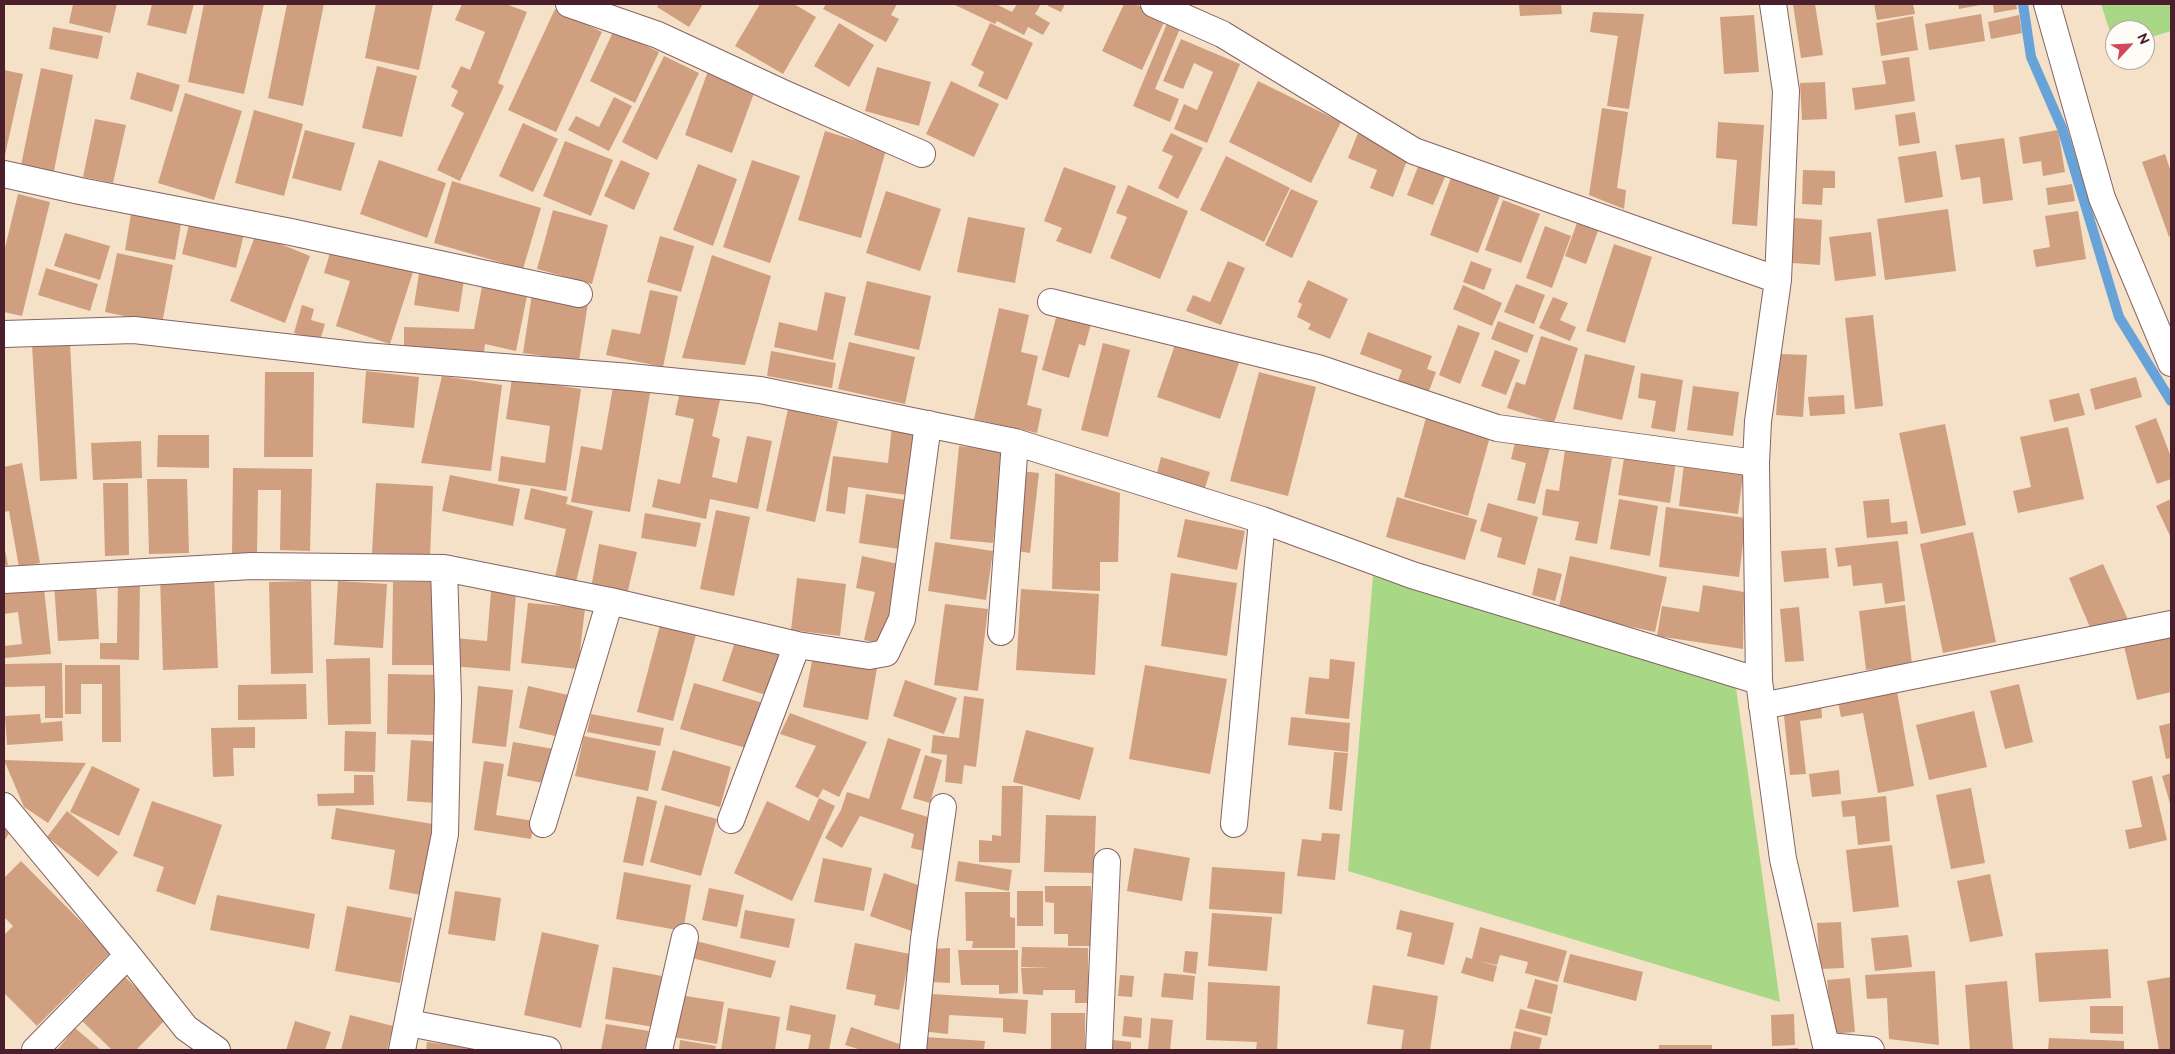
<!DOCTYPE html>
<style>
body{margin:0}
#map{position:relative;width:2175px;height:1054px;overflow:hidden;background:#f5e1c8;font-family:"Balsamiq Sans",sans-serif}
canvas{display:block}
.frame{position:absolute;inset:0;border:5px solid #4a1f2b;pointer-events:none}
.north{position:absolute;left:2105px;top:20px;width:50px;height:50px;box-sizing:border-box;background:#fdfcf7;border:1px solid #b5a4a5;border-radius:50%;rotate:65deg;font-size:14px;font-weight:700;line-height:20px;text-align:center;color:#4a1f2b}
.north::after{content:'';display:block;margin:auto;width:18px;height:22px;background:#d1495b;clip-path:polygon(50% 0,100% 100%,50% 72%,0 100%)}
</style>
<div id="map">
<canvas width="2175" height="1054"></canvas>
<div class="frame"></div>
<div class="north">N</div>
</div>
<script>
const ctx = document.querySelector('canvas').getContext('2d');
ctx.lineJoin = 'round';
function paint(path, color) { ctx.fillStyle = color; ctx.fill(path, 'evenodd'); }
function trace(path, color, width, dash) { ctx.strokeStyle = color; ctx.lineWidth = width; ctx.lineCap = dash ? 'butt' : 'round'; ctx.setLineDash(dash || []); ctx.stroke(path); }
paint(new Path2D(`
 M2101,4H2171V31L2145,39V30H2115V47Z
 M1373,576L1736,688L1780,1002L1348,871Z`), '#a8d785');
trace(new Path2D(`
 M2023,4L2031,57L2062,128L2119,317L2171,401`), '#67a3d8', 10);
paint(new Path2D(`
 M73,4H117L110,33L69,23Z
 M152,4H194L186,34L147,25Z
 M204,4H264L244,94L188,82Z
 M287,4H324L303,106L268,98Z
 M376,4H433L419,70L365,58Z
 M462,4H506L527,12L498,83L504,86L460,181L437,170L464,113L451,106L458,91L451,87L461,66L470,70L485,32L455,20Z
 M659,4H703L689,27L657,7Z
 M760,4H794L816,17L783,74L735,46Z
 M826,4H897L891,15L899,19L886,42L823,9Z
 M953,4H996L1012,12L1017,4H1041L1035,14L1050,23L1043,35L1028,27L1024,35L997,21L995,24Z
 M1049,4H1065L1061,12L1048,6Z
 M1124,4H1135L1166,18L1142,70L1102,51Z
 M1519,4H1561L1562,14L1520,16Z
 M1793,4H1815L1823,55L1801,58Z
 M1874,4H1913L1915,14L1877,20Z
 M1958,4H1980V5L1959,9Z
 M1993,4H2016L2017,9L1994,13Z
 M555,9L602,32L556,132L508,110Z
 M1593,12L1644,14L1629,109L1607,106L1618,36L1590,32Z
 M1981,14L1985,41L1929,50L1925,24Z
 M1754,15L1759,72L1724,74L1720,17Z
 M2019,15L2022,33L1991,39L1988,22Z
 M1913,16L1918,50L1881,56L1876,23Z
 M1168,21L1181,26L1155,89L1179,99L1170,122L1133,106Z
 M839,23L874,45L849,87L814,66Z
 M990,23L1033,43L1007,100L978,86L984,72L971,65Z
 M53,27L103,36L98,59L49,49Z
 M614,30L659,52L635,103L590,81Z
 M1181,39L1240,64L1207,143L1174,129L1184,104L1197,110L1213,72L1194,63L1183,89L1163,81Z
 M664,56L699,73L657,160L622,142Z
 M1909,57L1915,101L1855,110L1852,88L1886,84L1882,61Z
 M377,66L417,76L402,137L362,128Z
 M877,67L931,82L919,126L865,111Z
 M41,68L73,75L53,176L20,170Z
 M709,68L757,85L732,153L685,135Z
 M4,70L23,74L5,155H4Z
 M137,72L180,85L172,112L130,99Z
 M951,81L999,104L974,157L926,134Z
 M1258,81L1341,122L1311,183L1229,142Z
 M1825,82L1827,119L1802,120L1800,83Z
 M185,93L242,111L214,200L158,183Z
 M614,97L632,106L609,151L568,130L576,116L599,127Z
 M1602,108L1628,112L1617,188L1626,190L1624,209L1589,195Z
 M254,110L303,124L284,196L235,183Z
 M1915,112L1920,143L1899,146L1895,115Z
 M95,119L126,125L113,183L83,177Z
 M1718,122L1764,125L1757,226L1732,224L1737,160L1716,158Z
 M523,123L558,139L533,192L499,176Z
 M305,130L355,143L341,191L292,178Z
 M2058,130L2065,172L2043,176L2041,161L2023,164L2019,137Z
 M825,131L886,150L861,238L798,220Z
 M1171,133L1203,148L1178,199L1158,188L1173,156L1162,151Z
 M1358,133L1410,153L1393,197L1370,188L1377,170L1348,158Z
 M2004,138L2013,200L1983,204L1980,177L1961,180L1955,145Z
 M565,141L613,160L591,216L543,196Z
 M1936,151L1943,197L1905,203L1898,157Z
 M2165,154L2171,172V236L2169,237L2142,162Z
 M1226,156L1290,188L1264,242L1200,210Z
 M1421,159L1448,170L1433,205L1407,195Z
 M379,160L446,183L427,238L360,214Z
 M621,160L650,173L634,210L604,196Z
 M752,160L800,176L770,263L723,247Z
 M698,164L737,179L713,246L673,230Z
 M1064,167L1116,186L1091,254L1056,241L1062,228L1044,221Z
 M1803,170L1835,171V188H1823L1822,205L1802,204Z
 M1452,175L1501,193L1478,253L1430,235Z
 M452,181L541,208L523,269L434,243Z
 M2072,184L2075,201L2048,205L2046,188Z
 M1128,185L1188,211L1160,279L1110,258L1127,217L1116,213Z
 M1291,189L1318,201L1292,258L1265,245Z
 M886,191L941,209L920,271L866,253Z
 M18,194L50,202L22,316L4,312V252Z
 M1503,200L1540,214L1521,263L1485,250Z
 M132,208L182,218L175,260L125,250Z
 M1948,209L1956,271L1885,280L1877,219Z
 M553,210L608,225L592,284L537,269Z
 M2078,211L2086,259L2036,267L2033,250L2050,247L2045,216Z
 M191,216L245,229L236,268L182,254Z
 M968,217L1025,228L1015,283L957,272Z
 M1794,218L1822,220L1820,265L1792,263Z
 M1577,223L1598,231L1586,264L1565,256Z
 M1545,226L1571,236L1552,288L1526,278Z
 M1871,232L1876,276L1835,281L1829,237Z
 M65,233L110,246L100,280L54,266Z
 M256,234L310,256L285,323L230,301Z
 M660,236L694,246L681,292L647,282Z
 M1614,244L1652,257L1625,343L1586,331Z
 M332,246L413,272L390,344L336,326L350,281L324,273Z
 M117,253L173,265L162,324L105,312Z
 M712,255L771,276L745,365L682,358Z
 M1228,261L1245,268L1221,325L1186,311L1193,295L1210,302Z
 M1471,261L1492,269L1484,290L1463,282Z
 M420,267L465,274L459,312L414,305Z
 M46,268L98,284L90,311L38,295Z
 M1308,280L1348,299L1330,339L1308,329L1311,324L1297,317L1302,304L1298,302Z
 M483,281L528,291L516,351L485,344L484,352L404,349V327L474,329Z
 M867,281L931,296L919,350L854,335Z
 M1516,284L1545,295L1534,324L1504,312Z
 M1463,285L1502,303L1492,326L1453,309Z
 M650,290L678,296L663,367L606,355L612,329L640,334Z
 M825,292L846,297L833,360L774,347L779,322L817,331Z
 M532,294L588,303L579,361L523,353Z
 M1553,297L1568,303L1560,320L1576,327L1570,341L1539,328Z
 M302,305L314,309L311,320L325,324L320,341L294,333Z
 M999,308L1029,315L1021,352L1038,356L1027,405L1042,409L1037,433L974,419Z
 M1057,314L1091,324L1085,346L1079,344L1069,378L1042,370Z
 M1873,315L1883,406L1855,409L1845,318Z
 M1498,321L1534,335L1527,353L1491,339Z
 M1458,325L1480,333L1460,384L1439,375Z
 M1368,332L1432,356L1427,369L1436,372L1428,394L1397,383L1402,370L1360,354Z
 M1178,336L1241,357L1220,419L1157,397Z
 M1541,336L1578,348L1554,423L1507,408L1516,382L1525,385Z
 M849,342L915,357L905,404L838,389Z
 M70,343L77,479L40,481L32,345Z
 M1103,343L1130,350L1108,437L1081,430Z
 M1495,350L1520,360L1506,395L1481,386Z
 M771,351L836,363L832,388L767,376Z
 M1585,354L1635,366L1622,420L1573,409Z
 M1780,354L1807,355L1803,417L1776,415Z
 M366,371L419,377L414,428L362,423Z
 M265,372H314L313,457H264Z
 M1259,372L1316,387L1288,496L1230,481Z
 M1641,373L1683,380L1675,432L1651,428L1656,401L1638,398Z
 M442,376L502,385L491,471L421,463Z
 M2136,377L2142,397L2095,410L2090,389Z
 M512,378L581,389L566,491L498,481L501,456L545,463L550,426L506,419Z
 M1693,386L1739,392L1733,436L1687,430Z
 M613,387L650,393L630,512L571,502L581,446L602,450Z
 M680,391L720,400L712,436L720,439L712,477L737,483L747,436L772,441L758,509L710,499L706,519L652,507L658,479L680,484L694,419L675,415Z
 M2079,393L2085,415L2054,422L2049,400Z
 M1844,395L1845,414L1810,416L1808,397Z
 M788,409L838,421L815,522L766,511Z
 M1426,418L1461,428L1491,433L1468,516L1404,497Z
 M2156,418L2171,457V479L2157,484L2135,426Z
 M1945,424L1966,525L1921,534L1899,433Z
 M892,426L923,431L914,496L848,487L845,514L826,511L833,456L888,463Z
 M2068,427L2084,499L2018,513L2013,491L2031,487L2020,437Z
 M158,435H209V468L157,467Z
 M1517,435L1551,444L1535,504L1517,500L1526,463L1511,459Z
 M141,441L142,478L93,480L91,443Z
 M959,446L1003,451L993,543L950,539Z
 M1565,450L1612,458L1597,544L1575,540L1579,522L1542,515L1546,489L1559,491Z
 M1625,452L1676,461L1670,503L1618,495Z
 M1685,455L1743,474L1738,514L1679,506Z
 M1161,457L1210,472L1204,491L1156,477Z
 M22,463L40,563L19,567L9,511L4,512V467Z
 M233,468L312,469L310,551L280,550L281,490H258L257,556H232Z
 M1020,471L1039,473L1030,553L1012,550Z
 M1055,473L1120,493L1118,562H1100V591L1052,589Z
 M450,475L520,489L513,526L442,511Z
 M147,479H187L189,553L149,554Z
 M103,483H128L129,555L105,556Z
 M376,483L433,486L430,556L372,553Z
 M531,488L568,497L566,504L593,511L575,586L554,581L566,529L524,519Z
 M866,494L913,501L906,550L859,543Z
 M1397,497L1477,520L1465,560L1386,537Z
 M1619,499L1658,506L1650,556L1610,549Z
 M1889,499L1891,523L1907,521L1908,534L1867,538L1863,501Z
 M2171,499V538L2156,506Z
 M1488,503L1538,517L1525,565L1497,557L1502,538L1480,531Z
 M1666,507L1746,518L1739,577L1659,567Z
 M716,510L750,517L734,596L700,589Z
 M645,513L701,523L696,547L641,538Z
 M1185,519L1245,531L1237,570L1177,557Z
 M1973,532L1996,642L1943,653L1920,544Z
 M1898,541L1905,601L1885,604L1882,583L1853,586L1851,565L1838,567L1835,548Z
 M935,542L993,551L986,600L928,591Z
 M599,544L637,552L627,595L591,588Z
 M1826,548L1829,578L1784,582L1781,551Z
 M5,550L8,565L4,566V551Z
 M862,556L903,565L886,645L864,640L875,592L856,588Z
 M1570,556L1667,577L1655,632L1558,611Z
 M2103,564L2129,622L2092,632L2069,578Z
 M1538,568L1562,574L1555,601L1532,595Z
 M1171,573L1237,583L1227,656L1161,646Z
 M214,576L218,668L163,670L160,577Z
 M797,578L846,584L840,636L791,630Z
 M118,579H140L139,660L100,659V643H117Z
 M96,581L99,639L58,641L54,584Z
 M311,581L313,673L271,674L269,582Z
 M338,581L387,584L383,648L334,645Z
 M393,582H440L439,665H392Z
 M1703,585L1744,592L1743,649L1657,636L1662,606L1699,612Z
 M44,588L51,654L4,658V646L22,644L18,612L4,614V592Z
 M1021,589L1099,594L1095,675L1016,670Z
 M491,591L516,593L510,671L452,666L454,638L487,641Z
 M528,603L585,608L578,669L521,663Z
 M945,604L988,609L978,691L934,685Z
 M1905,605L1912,664L1866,670L1859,611Z
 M1799,607L1804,661L1785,662L1780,609Z
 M660,625L696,635L673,721L637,712Z
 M738,633L787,649L772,697L722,681Z
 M2171,635V692L2137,700L2124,646Z
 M813,656L877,668L868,720L803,707Z
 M370,658L371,724L328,725L326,659Z
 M1330,659L1355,662L1349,719L1305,714L1309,677L1329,679Z
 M62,663L63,718H45V686L4,687V664Z
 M65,665H120L121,742H102V684H81V714H65Z
 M1145,665L1227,679L1210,774L1129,759Z
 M388,674L439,675V735L387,734Z
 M905,680L957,698L944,734L893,716Z
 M694,683L767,704L753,750L680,729Z
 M306,684L307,719L238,720V685Z
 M2019,684L2033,742L2005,749L1990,691Z
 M478,686L513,690L506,747L472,743Z
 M528,686L573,696L564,738L519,728Z
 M1896,686L1914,786L1878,793L1863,713L1841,717L1837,697Z
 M964,696L984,699L976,767L964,765L962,784L945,782L947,755L931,753L933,735L959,738Z
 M1821,702L1822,718L1800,721L1806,774L1790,775L1783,706Z
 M1974,711L1987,767L1929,780L1916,725Z
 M790,713L867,742L839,797L823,789L818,798L795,787L816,746L780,734Z
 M40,714L41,723L62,721L63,741L7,745L5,716Z
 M591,714L664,728L660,746L587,732Z
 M1291,717L1350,723L1348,752L1288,745Z
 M2171,723V758L2166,759L2159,726Z
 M255,727V748H233L234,776L213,777L211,728Z
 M1026,730L1094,748L1080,800L1013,782Z
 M345,731L376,732L375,772L344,771Z
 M584,736L656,751L648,791L575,776Z
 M888,738L921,749L901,809L935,819L929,852L911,848L914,834L860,816L842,848L825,838L841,810L847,792L869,799Z
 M411,740L442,742L437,803L407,801Z
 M513,742L554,749L548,784L507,776Z
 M673,750L731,767L720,807L661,790Z
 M1334,752L1348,753L1342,811L1329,809Z
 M925,755L942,760L930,803L913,798Z
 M4,760L86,763L48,823L24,807Z
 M484,761L504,764L496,815L534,821L531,839L474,830Z
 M92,766L140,789L119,836L70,812Z
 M1839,770L1841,794L1812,797L1809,774Z
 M2171,773V807L2162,776Z
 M354,775H373L374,805L318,806L317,794L354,793Z
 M2152,776L2167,840L2129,849L2125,830L2142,827L2132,781Z
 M1002,786H1023L1020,863L979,862V840L992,841V835L1001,836Z
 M1971,788L1985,863L1951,869L1936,795Z
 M637,796L657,801L643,866L623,862Z
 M1886,796L1890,841L1858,845L1855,816L1843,817L1841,801Z
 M819,798L835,806L792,901L734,873L767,801L809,821Z
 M152,801L222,825L195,905L156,891L164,867L133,856Z
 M665,805L717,819L701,876L650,862Z
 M336,808L433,824L421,895L389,889L395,850L331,839Z
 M67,811L118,852L98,877L47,837Z
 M1046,815L1096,816L1094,873L1044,872Z
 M4,828L10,832L4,841Z
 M1322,833L1340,834L1335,880L1297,876L1302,839L1321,841Z
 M1892,845L1899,907L1853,912L1846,850Z
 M1134,848L1190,858L1182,901L1127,891Z
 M823,858L872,868L864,911L814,902Z
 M21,861L111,952L37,1026L4,993V935L13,926L4,917V878Z
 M958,861L1012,870L1009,891L955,881Z
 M1212,867L1285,872L1282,914L1209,909Z
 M624,872L691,885L683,931L616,919Z
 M884,873L929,889L914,932L870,916Z
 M1990,874L2003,936L1970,942L1957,881Z
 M1045,886H1091L1092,946H1068V934H1054V903L1045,902Z
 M709,888L744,895L737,927L702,920Z
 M455,891L501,898L495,941L448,934Z
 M1017,891H1043V926H1017Z
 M965,892H1010V917L1015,918V948H972L973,941H966Z
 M217,895L315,914L309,949L210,930Z
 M347,906L412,918L400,983L335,971Z
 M745,910L795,919L789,948L740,938Z
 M1400,910L1454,923L1444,965L1407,956L1412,933L1396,929Z
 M1212,913L1272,917L1267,971L1208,966Z
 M1841,922L1844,968L1820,969L1817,923Z
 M1480,927L1567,951L1558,982L1525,973L1528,962L1500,955L1497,965L1479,961L1497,966L1493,982L1461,973L1466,957L1472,959Z
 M542,932L599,945L581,1028L524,1015Z
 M1908,935L1912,967L1875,971L1871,938Z
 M692,940L776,961L771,978L688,957Z
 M855,943L910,954L899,1010L874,1005L876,995L846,989Z
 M1022,947L1088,948V1003H1075V990H1043V995L1023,994L1021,968L1051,967H1021Z
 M950,948V983L932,982V949Z
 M2108,949L2111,998L2039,1002L2035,953Z
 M958,950H1018V993L999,994V985H961Z
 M1185,951L1198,952L1196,974L1183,972Z
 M1570,954L1643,972L1636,1001L1563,982Z
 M613,967L662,976L654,1027L605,1019Z
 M1935,971L1939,1045L1889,1039L1887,998L1867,999L1865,975Z
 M1164,973L1195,976L1193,1000L1161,997Z
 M123,975L167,1018L136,1050H112L80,1019Z
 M1120,975L1134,976L1132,997L1118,996Z
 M2171,977V1050H2159L2147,981Z
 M1850,978L1855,1032L1832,1034L1827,980Z
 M1535,979L1558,985L1552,1014L1527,1008Z
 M2007,981L2013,1049L1970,1050L1965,985Z
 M1208,982L1280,986L1277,1050H1256L1257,1042L1206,1040Z
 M1373,985L1438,996L1430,1050H1401L1404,1030L1367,1024Z
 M931,994L1028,1000L1026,1034L1003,1032V1018L949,1015L948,1034L929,1032Z
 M679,995L724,1002L717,1044L672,1037Z
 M790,1005L836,1015L829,1050H808L811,1035L786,1030Z
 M2090,1006H2123V1034L2090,1033Z
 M728,1008L780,1017L775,1050H721Z
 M1520,1009L1551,1017L1547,1036L1515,1028Z
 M1051,1013H1085V1050H1051Z
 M1794,1014L1795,1045L1772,1046L1771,1015Z
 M350,1015L393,1026L387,1050H341Z
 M1124,1016L1142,1018L1141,1038L1122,1036Z
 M1151,1018L1173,1020L1170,1050H1148Z
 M295,1021L331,1032L325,1050H286Z
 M606,1024L649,1031L645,1050H601Z
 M851,1027L902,1045L900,1050H861L845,1045Z
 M75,1028L101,1050H57Z
 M1514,1031L1542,1038L1539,1050H1510Z
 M925,1037L985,1041L984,1050H924Z
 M2049,1038L2124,1041V1050H2048Z
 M680,1040L716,1046L715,1050H679Z
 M1113,1040L1131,1042V1050H1112Z
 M427,1042L466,1047L488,1050H426Z
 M1659,1045H1712V1050H1659Z
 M1798,1048V1050H1780V1049Z`), '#d09f80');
const street = new Path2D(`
 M569,4L658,35L783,93L922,154
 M1154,4L1222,34L1414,151L1778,280
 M1773,4L1786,91L1778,280L1758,421L1756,463L1759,681L1783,859L1827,1050
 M2047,4L2102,198L2171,363
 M4,174L80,191L291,232L579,294
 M1051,302L1318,368L1497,428L1756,463
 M4,334L134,330L364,356L630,377L760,390L1015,442L1262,520L1412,575L1759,681
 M4,580L252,566L444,568L610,601L797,645L869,656L886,653L902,619L928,424
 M1001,632L1015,442
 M1762,706L2171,624
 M4,806L128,955L186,1028L217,1050
 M731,820L797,645
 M543,824L610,601
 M1234,824L1262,520
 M409,1023L548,1050
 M1828,1046L1871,1050
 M35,1050L128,955
 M402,1050L445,834L448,698L444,568
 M659,1050L685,937
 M913,1050L924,939L943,807
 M1099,1050L1107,862`);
trace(street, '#866362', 28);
trace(street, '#fff', 26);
</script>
